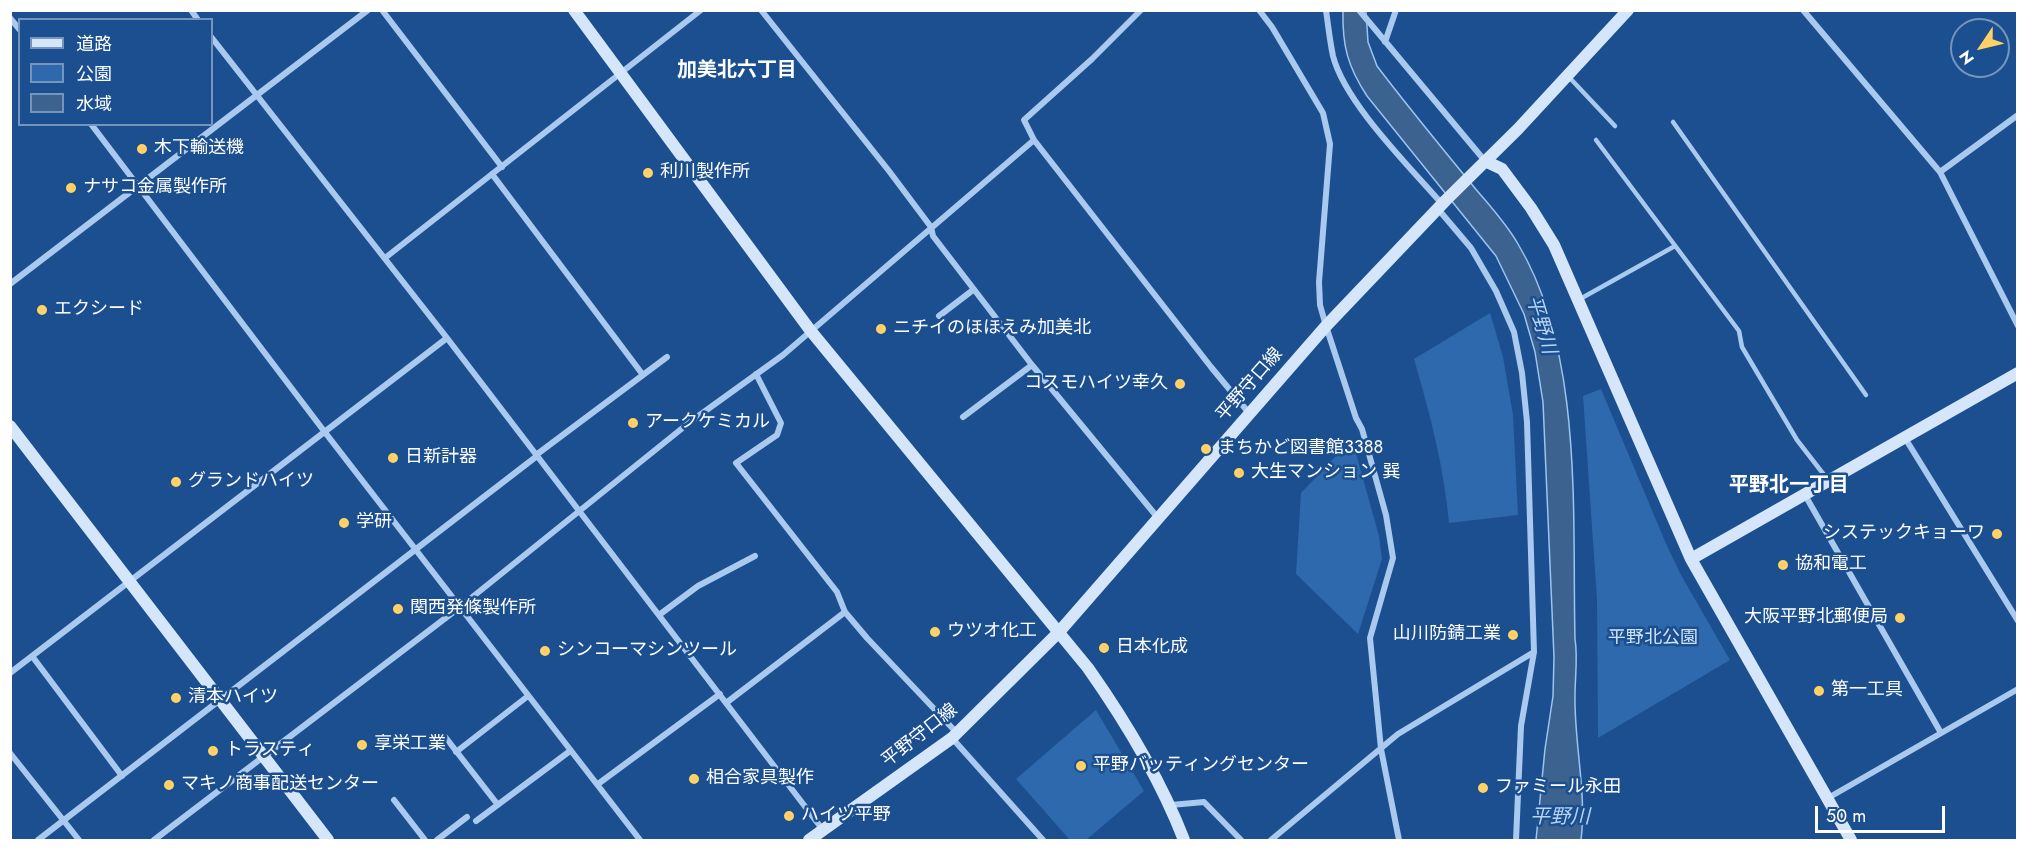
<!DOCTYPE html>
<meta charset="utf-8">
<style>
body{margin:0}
#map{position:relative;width:2028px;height:851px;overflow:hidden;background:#1b4f8f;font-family:Jost,"Noto Sans JP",sans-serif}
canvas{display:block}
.frame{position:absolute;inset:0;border:12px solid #fff;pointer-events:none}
.legend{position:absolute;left:18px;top:18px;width:195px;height:108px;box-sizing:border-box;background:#1b4f8f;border:2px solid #7695bc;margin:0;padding:8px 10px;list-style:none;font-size:18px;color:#fff}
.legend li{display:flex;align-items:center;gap:12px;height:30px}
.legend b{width:30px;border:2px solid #7695bc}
.north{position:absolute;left:1950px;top:18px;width:60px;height:60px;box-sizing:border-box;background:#1b4f8f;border:2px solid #7695bc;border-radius:50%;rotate:235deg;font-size:16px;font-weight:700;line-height:24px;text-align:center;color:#fff}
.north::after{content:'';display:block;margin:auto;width:21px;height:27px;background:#ffd166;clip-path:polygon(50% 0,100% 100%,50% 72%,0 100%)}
.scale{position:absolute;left:1815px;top:806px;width:130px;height:27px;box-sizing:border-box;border:3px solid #fff;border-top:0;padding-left:8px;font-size:18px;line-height:21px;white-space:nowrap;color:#fff;-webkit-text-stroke:4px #1b4f8f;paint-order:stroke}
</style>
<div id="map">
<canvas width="2028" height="851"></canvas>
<div class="frame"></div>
<ul class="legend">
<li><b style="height:8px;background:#d6e6fa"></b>道路</li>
<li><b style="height:16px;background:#2e69ad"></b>公園</li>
<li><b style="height:16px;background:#3c6290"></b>水域</li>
</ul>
<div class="north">N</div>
<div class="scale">50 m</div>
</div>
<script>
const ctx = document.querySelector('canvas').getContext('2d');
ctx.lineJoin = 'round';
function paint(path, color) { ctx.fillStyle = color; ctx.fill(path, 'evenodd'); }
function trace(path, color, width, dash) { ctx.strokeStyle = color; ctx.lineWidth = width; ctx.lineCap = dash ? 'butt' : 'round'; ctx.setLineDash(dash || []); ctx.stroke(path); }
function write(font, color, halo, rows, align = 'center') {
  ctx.font = font + ' Jost,"Noto Sans JP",sans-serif'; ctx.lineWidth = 5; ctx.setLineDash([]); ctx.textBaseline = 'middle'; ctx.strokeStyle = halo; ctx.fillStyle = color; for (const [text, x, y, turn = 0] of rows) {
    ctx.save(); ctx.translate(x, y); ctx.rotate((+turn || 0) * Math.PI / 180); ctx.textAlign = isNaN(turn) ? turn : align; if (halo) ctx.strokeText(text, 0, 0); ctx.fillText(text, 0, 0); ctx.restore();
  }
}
paint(new Path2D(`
 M1490,313L1503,357L1513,415L1518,515L1449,523C1444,467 1430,414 1414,359Z
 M1601,389L1667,546L1681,575L1730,660L1598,738L1597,599L1583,396Z
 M1352,439L1379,536L1382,559L1358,634L1296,574L1301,493Z
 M1096,710L1144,791L1086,840H1070L1016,779Z`), '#2e69ad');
const water = new Path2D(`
 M1343,10L1366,11L1368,42L1377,66C1408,107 1441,147 1474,187C1489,205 1506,223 1518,244C1584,354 1572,515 1575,639C1578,657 1575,677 1575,695C1574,743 1587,793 1581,840H1536L1545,749L1553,696L1554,657L1543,402L1535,352L1524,314L1496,256L1367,96C1348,67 1342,46 1343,10Z`);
paint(water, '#3c6290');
trace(water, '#9cc4f0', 1.5);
trace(new Path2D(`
 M1568,76L1615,126
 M1673,122L1866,395
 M1596,140L1739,331L1742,347L1797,440L1828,480
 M1580,299L1675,246`), '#a9c9ee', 4.5);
trace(new Path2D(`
 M191,10L198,20
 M382,10L502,167
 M761,10L889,171L931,227L933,236L1032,365L1158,518
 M1141,10L1092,59L1024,120L1034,140L1211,367L1249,413
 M1259,10L1272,27L1323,113L1330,144L1319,282L1320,305L1326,326L1356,418L1362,429L1386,515L1393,558L1370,638L1381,749L1399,840
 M1326,10C1328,25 1330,42 1333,56C1345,103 1410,167 1442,204
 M1359,10L1485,161
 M1803,10L1940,172L2018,326
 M10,18L20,30
 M212,38L447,338L823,830
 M1385,42L1396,10
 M91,124L324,431L640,840
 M1940,172L2018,115
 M492,174L643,375
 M1438,209L1471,248L1496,291L1514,332L1522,373L1527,422L1534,652L1521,726L1516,840
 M385,258L701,10
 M10,284L368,10
 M939,316L973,290
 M756,374L781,423L777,435L736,463L837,592L845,612L867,638L957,733
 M963,417L1032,365
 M1905,438L2018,621
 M536,455L667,357
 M1805,495L1941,733
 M659,615L698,586L755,556
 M32,656L122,776
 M10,673L447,338
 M726,703L845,612
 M446,738L498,805
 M952,738L1043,840
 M456,752L528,696
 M10,753L79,840
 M598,784L720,694
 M1828,798L2018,689
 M394,800L425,840
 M1171,805L1204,802L1241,840
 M476,821L570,751
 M38,840L537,456
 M154,840L460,607L690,422L783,355L1034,140
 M437,840L467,817
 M1271,840L1398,734L1534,652`), '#a9c9ee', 6);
trace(new Path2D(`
 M574,10L810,330L1088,668C1126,722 1160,778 1184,840
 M1485,161L1502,169L1531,208L1554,245L1691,559L1851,840
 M10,426L328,840
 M1691,559L2018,373
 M809,840L952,738L1059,632L1326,326L1446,200L1518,129L1628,10`), '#d6e6fa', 12);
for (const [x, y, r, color] of [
 [142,149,6,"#ffd166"],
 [648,173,6,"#ffd166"],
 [71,188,6,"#ffd166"],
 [42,310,6,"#ffd166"],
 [881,329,6,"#ffd166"],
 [1180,384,6,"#ffd166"],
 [633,423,6,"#ffd166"],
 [1206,449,6,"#ffd166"],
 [393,458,6,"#ffd166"],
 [1239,473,6,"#ffd166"],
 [176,482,6,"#ffd166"],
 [344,523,6,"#ffd166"],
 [1997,534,6,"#ffd166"],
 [1783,565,6,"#ffd166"],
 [398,609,6,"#ffd166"],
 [1900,618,6,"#ffd166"],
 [935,632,6,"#ffd166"],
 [1513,635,6,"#ffd166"],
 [1104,648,6,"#ffd166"],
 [545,651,6,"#ffd166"],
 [1819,691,6,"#ffd166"],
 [176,698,6,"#ffd166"],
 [362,745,6,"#ffd166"],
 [213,751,6,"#ffd166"],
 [1081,766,6,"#ffd166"],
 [694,779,6,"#ffd166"],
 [169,785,6,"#ffd166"],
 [1483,788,6,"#ffd166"],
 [789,816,6,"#ffd166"]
]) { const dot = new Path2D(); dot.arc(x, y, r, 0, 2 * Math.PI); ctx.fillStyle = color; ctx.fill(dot); trace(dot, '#1b4f8f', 2); }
write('18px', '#fff', '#1b4f8f', [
 ["木下輸送機",154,149],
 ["利川製作所",660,173],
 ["ナサコ金属製作所",83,188],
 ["エクシード",54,310],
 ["ニチイのほほえみ加美北",893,329],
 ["コスモハイツ幸久",1168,384,"right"],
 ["アークケミカル",645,423],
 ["まちかど図書館3388",1218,449],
 ["日新計器",405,458],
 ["大生マンション 巽",1251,473],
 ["グランドハイツ",188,482],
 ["学研",356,523],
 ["システックキョーワ",1985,534,"right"],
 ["協和電工",1795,565],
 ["関西発條製作所",410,609],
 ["大阪平野北郵便局",1888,618,"right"],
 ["ウツオ化工",947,632],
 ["山川防錆工業",1501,635,"right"],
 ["日本化成",1116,648],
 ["シンコーマシンツール",557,651],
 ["第一工具",1831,691],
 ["清本ハイツ",188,698],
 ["享栄工業",374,745],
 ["トラスティ",225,751],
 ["平野バッティングセンター",1093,766],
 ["相合家具製作",706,779],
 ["マキノ商事配送センター",181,785],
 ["ファミール永田",1495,788],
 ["ハイツ平野",801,816]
], 'left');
write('18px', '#fff', '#1b4f8f', [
 ["平野守口線",1250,385,-49],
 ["平野守口線",920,736,-38]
]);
write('18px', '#cfe3fa', '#1b4f8f', [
 ["平野北公園",1653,639]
]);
write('bold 20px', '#fff', '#1b4f8f', [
 ["加美北六丁目",737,71],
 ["平野北一丁目",1789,486]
]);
write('italic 20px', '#b5d3f5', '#1b4f8f', [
 ["平野川",1540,325,73],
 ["平野川",1560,818]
]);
</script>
